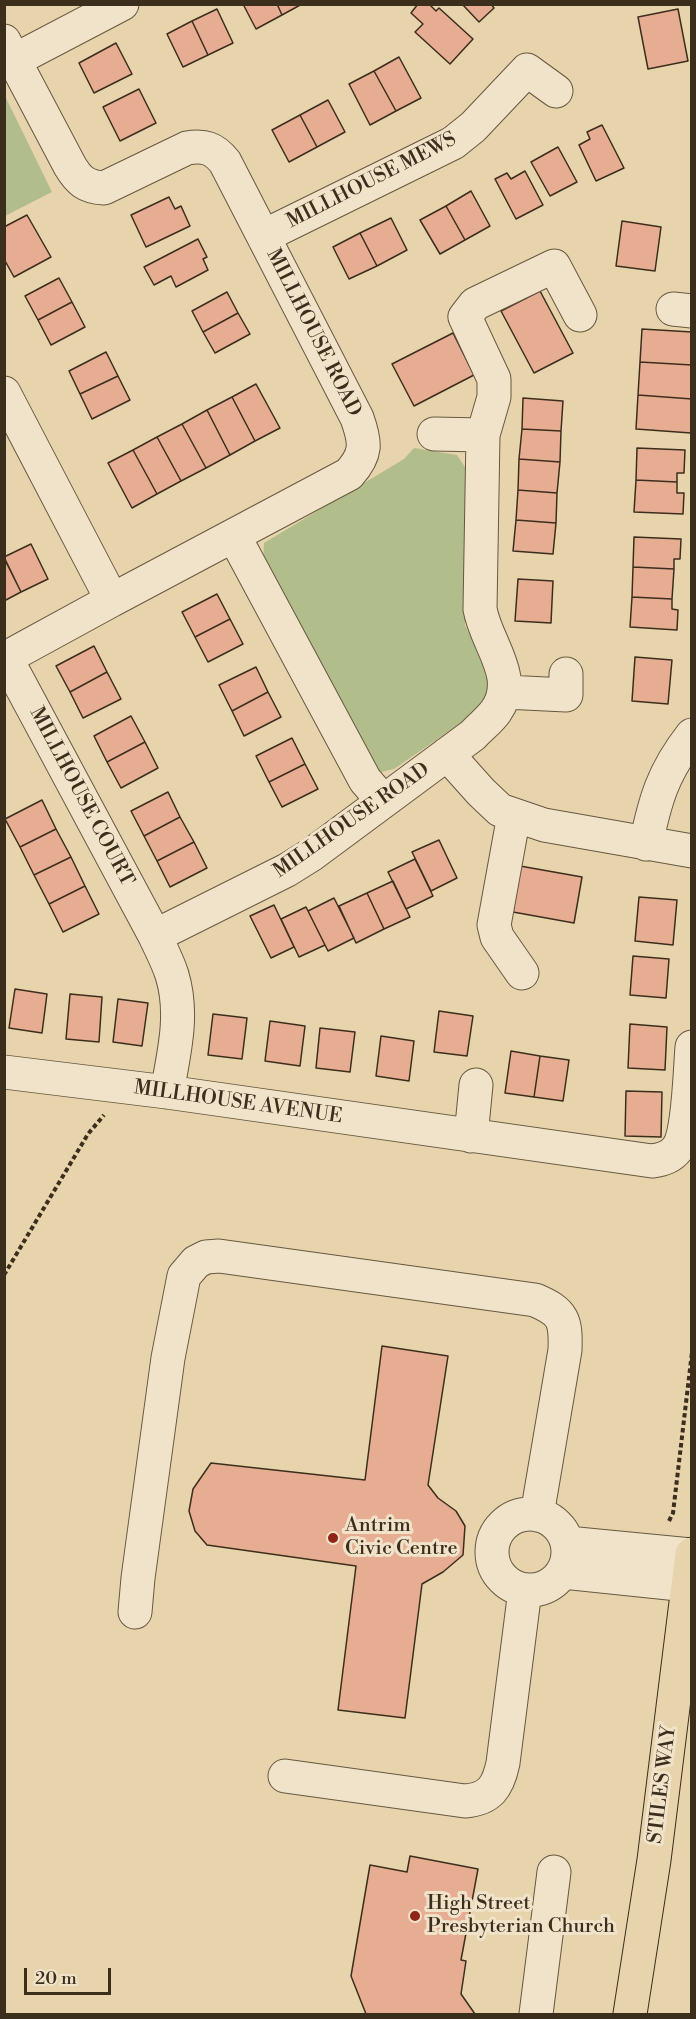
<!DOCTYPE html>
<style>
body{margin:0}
#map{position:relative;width:696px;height:2019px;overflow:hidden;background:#e8d4ac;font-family:"Libre Bodoni",serif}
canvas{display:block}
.frame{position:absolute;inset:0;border:6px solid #3c2e1d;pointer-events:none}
.scale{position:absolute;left:24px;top:1968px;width:87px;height:27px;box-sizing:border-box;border:3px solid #3c2e1d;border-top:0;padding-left:8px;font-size:18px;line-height:21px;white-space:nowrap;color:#3c2e1d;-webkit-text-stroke:4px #f0e3c9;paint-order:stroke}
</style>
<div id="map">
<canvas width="696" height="2019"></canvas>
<div class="frame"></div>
<div class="scale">20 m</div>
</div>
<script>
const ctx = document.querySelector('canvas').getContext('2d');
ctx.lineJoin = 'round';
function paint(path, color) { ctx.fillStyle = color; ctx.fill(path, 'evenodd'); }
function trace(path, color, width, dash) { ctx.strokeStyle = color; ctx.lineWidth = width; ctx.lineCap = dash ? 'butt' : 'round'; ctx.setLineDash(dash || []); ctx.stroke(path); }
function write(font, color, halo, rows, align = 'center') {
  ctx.font = font + ' "Libre Bodoni",serif'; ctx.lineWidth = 6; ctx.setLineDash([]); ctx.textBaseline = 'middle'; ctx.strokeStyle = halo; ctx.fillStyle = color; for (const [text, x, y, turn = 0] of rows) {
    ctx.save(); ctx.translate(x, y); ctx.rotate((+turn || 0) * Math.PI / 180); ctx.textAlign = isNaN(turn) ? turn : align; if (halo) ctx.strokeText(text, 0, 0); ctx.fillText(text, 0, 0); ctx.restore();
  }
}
paint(new Path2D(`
 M5,96L52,192L5,216H4Z
 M414,448L457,455L471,476L465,625L495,686L487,705L394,769L381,772L371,765L263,564L264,543L404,459Z`), '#b2bd8c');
const building = new Path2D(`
 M243,4H277L282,15L256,29Z
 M277,4H302L282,15Z
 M418,4H429L436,11L439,8L473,39L450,64L415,32L423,24L411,13Z
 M462,4H491L494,8L479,22Z
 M217,9L233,43L208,55L192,21Z
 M678,9L688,61L648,69L638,17Z
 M192,21L208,55L183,67L167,34Z
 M116,43L132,74L94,93L79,63Z
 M399,57L421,98L396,111L374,71Z
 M374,71L396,111L370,125L349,84Z
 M139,89L156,123L120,141L103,107Z
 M328,100L345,132L317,147L300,115Z
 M300,115L317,147L289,162L272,130Z
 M602,125L624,168L596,181L579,145L590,139L587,132Z
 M558,147L577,182L550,196L531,162Z
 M525,171L543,205L516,219L495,179L507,173L511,179Z
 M471,191L490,226L465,240L446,206Z
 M169,197L175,209L181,206L190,226L146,247L131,215Z
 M446,206L465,240L440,254L420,220Z
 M27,215L51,257L14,277L4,259V227Z
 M391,218L407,250L377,266L360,233Z
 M622,221L661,227L655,271L616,266Z
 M360,233L377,266L349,279L333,247Z
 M198,239L207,257L203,259L208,270L176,287L171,276L154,285L144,267Z
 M59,278L72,302L38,320L25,296Z
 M540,291L573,353L534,373L501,311Z
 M227,292L238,313L203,332L192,311Z
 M72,302L85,327L51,345L38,320Z
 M238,313L250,334L215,353L203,332Z
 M642,329L692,332V365L640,362Z
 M453,333L474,375L414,406L392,364Z
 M106,352L118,376L80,394L69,371Z
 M640,362L692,365V399L638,395Z
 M118,376L130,400L92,419L80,394Z
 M256,384L280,428L255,441L232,397Z
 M638,395L692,399L691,433L636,429Z
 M232,397L255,441L230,455L207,410Z
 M523,398L563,401L561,431L522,429Z
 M207,410L230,455L206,468L182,424Z
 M182,424L206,468L181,481L157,437Z
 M522,429L561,431L560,462L519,459Z
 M157,437L181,481L157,494L133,450Z
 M637,448L685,450L684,473H677V482L636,480Z
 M133,450L157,494L132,508L108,463Z
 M519,459L560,462L557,493L518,490Z
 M636,480L677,482V493H684L683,514L634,512Z
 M518,490L557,493L556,523L516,520Z
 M516,520L556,523L553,554L513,551Z
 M634,537L681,539L680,559H674V569L633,567Z
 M31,544L48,579L21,592L4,557Z
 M4,558L21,592L4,601Z
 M633,567L674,569L672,599L632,597Z
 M518,579L553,581L551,623L515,621Z
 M217,594L230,619L195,637L182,612Z
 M632,597L672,599V609L678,610L677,630L630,627Z
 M230,619L243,644L208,662L195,637Z
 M94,646L107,672L70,692L56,666Z
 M635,657L672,660L668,704L632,701Z
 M256,667L268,692L232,711L219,685Z
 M107,672L121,699L83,718L70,692Z
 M268,692L281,717L244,736L232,711Z
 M131,716L145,742L107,762L94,736Z
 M292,738L305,764L269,782L256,756Z
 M145,742L158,768L121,788L107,762Z
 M305,764L318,789L282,807L269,782Z
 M168,792L180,817L144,836L131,811Z
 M42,800L56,829L20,847L5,819Z
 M180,817L194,842L157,861L144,836Z
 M56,829L71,857L34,875L20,847Z
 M439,840L457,878L431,891L412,852Z
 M194,842L207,868L170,887L157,861Z
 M71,857L85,886L49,904L34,875Z
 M415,859L433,896L406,909L388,872Z
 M520,866L582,877L574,923L513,912Z
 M393,881L410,917L384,929L367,893Z
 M85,886L99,914L63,932L49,904Z
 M367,893L384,929L356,943L339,906Z
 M639,897L677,900L673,945L635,941Z
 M334,898L354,938L328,951L308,911Z
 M274,905L294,947L271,958L250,916Z
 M306,907L325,945L299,957L281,919Z
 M633,956L669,959L666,998L630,995Z
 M15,989L47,994L42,1033L9,1028Z
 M70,994L102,997L99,1042L66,1039Z
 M118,999L148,1003L142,1046L113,1042Z
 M439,1011L473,1016L467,1056L434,1052Z
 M213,1014L247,1018L242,1059L208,1055Z
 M270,1021L305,1026L300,1066L265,1061Z
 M630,1024L667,1027L665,1070L628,1068Z
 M320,1028L355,1032L350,1072L316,1068Z
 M381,1036L414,1041L409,1081L376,1076Z
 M511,1051L540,1056L534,1097L505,1093Z
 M540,1056L569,1060L563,1101L534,1097Z
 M626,1091L662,1092L661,1137L625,1136Z
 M382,1346L448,1356L428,1485L438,1498L456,1511L465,1526L463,1555L443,1572L422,1584L405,1718L338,1710L356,1566L207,1545L195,1531L189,1511L193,1489L211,1463L365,1480Z
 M410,1856L478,1869L461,1960L466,1961L461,1994L475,2014H366L351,1976L370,1865L407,1872Z`);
paint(building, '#e6ad92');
trace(building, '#3c2e1d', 1.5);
const minor = new Path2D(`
 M4,41L70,166C79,181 86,187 104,188L187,148C204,145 214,148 225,162L357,418C366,443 367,454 349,474L112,600L4,393
 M15,60L122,4
 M264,236L453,143L473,127L527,70L556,91
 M673,309L692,311
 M483,435L494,397V379L465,317L475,304L554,266L580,315
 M234,536L365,780L383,801
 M6,658L155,936
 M4,659L112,600
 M505,692L566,695V674
 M447,754L481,792L500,810L544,825L692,851
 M514,815L494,925L497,937L522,973
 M646,844C655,800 663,772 692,735
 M4,1072L167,1092L652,1161C661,1160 671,1157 677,1149C689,1134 690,1069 692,1047
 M167,1092C174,1053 184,1014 172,975C168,962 161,949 155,936L287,870L311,855L473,735C480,727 490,720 496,711C520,677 486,644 480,609L483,435L434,434
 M471,1136L476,1085
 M492 1552a38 38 0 1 1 76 0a38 38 0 1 1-76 0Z
 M567,1543L691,1555
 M563,1572L688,1585
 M135,1612L138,1578L168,1358L184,1276L196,1262L206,1257L219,1256L535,1300C564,1312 566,1321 565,1350L537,1515
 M285,1776L465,1801C490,1799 498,1787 503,1763L525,1590
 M536,2014L554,1872`);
const major = new Path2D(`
 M630,2014L654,1860L692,1554`);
trace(minor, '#675841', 35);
trace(major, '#3c2e1d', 35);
trace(new Path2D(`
 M4,1275L88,1134L104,1115
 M669,1521L673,1513L692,1352`), '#3c2e1d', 4, [4.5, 3]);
trace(minor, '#f0e3c9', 33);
trace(major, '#e8d4ac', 33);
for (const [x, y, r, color] of [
 [333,1538,6,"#8f2418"],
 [415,1916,6,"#8f2418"]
]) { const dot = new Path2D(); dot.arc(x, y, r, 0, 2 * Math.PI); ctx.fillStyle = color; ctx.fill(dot); trace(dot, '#f0e3c9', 2); }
write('20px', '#3c2e1d', '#f0e3c9', [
 ["MILLHOUSE MEWS",372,181,-27],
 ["MILLHOUSE ROAD",313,333,63],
 ["MILLHOUSE COURT",81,797,62],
 ["MILLHOUSE ROAD",352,821,-35],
 ["MILLHOUSE AVENUE",238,1103,8],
 ["STILES WAY",663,1785,-83]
]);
write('20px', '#3c2e1d', '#f0e3c9', [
 ["Antrim",345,1526],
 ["Civic Centre",345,1549],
 ["High Street",427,1904],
 ["Presbyterian Church",427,1927]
], 'left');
</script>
